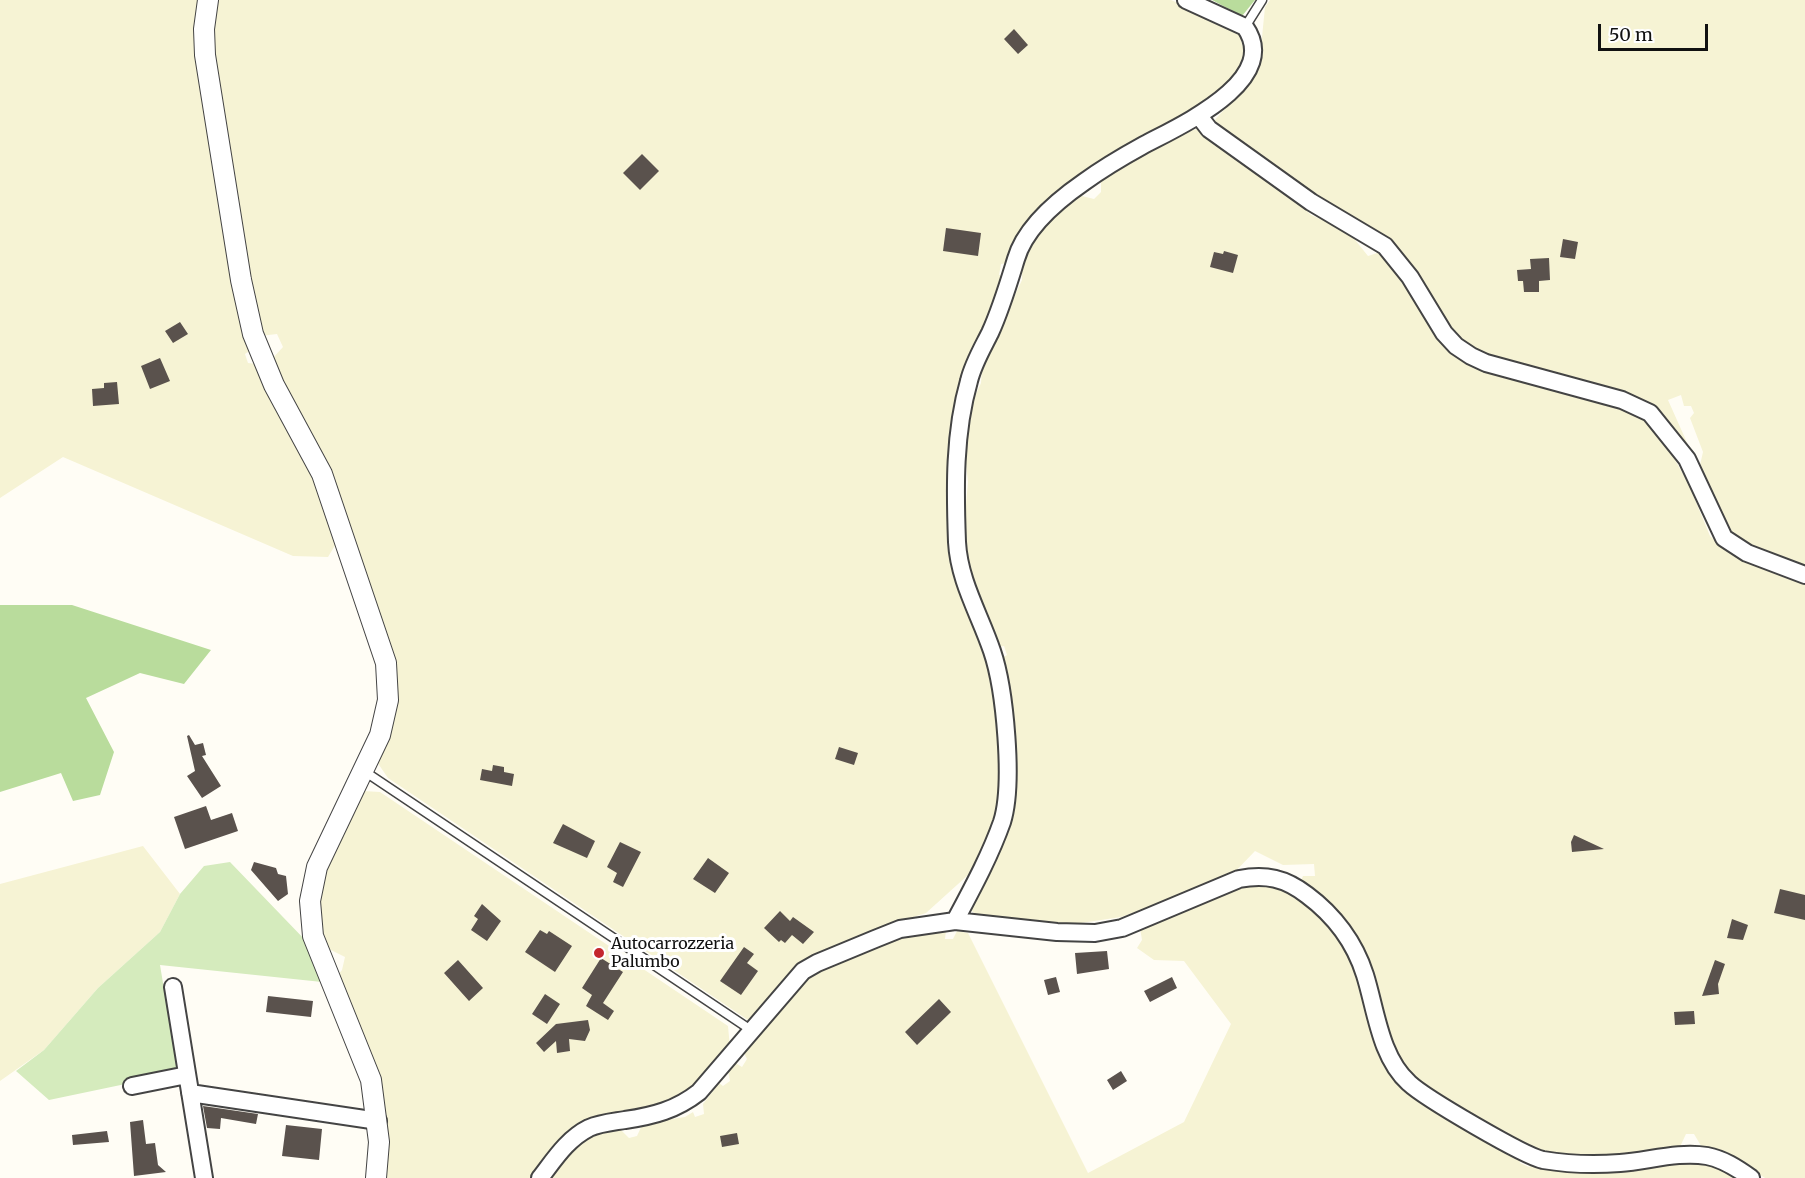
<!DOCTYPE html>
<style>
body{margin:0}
#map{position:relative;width:1805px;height:1178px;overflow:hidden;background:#fffdf5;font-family:Merriweather,serif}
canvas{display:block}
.scale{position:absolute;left:1598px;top:24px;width:110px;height:27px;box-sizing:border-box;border:3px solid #111;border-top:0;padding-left:8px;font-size:18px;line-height:21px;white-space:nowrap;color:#111;-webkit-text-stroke:4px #fff;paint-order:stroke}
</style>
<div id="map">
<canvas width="1805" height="1178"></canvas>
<div class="scale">50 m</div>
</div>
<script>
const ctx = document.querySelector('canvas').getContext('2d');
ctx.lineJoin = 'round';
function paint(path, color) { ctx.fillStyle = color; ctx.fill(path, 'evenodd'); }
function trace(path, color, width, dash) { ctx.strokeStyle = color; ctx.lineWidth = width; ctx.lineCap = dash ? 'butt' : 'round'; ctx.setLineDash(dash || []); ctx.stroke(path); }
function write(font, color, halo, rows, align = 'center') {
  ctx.font = font + ' Merriweather,serif'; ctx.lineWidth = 6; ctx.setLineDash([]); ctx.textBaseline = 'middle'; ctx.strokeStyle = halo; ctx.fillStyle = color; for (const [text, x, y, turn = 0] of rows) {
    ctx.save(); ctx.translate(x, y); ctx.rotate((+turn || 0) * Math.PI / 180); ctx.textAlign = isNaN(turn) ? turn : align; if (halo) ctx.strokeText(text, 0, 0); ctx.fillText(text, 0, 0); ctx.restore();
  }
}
paint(new Path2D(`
 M0,0H198L251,350L245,354L248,363L257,364L311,467L337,542L328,557L293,556L63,457L0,498Z
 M217,0H1171L1231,26L1239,33L1245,54L1241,71L1220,94L1075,179L1009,263L1001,264L999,275L1005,277L964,378L951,546L994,673L1002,767L998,820L978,866L926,913L873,930L800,963L748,1020L388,778L377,762L389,738L395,717L398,682L395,661L338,496L270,361L283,347L277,334L260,336L214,61L213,34Z
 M1270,0H1805V569L1735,544L1698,474L1703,452L1690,418L1694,413L1691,406H1684L1681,395L1668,400L1689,447L1683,446L1659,414L1497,360L1460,344L1414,272L1214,121L1237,95L1261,47L1265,7Z
 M1197,129L1285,190L1311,215L1348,231L1368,256L1383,251L1453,351L1631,410L1652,424L1664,440L1689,485L1710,536L1726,551L1805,580V1178H1765L1738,1160L1703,1149L1694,1134H1686L1678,1151L1618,1158L1542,1154L1414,1082L1398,1061L1369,973L1300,883L1303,876H1315L1314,864L1283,865L1255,851L1230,877L1207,887L1121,917L1061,926L979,917L972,911V901L1009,820L1002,658L1007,655L1004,646L999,647L966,564L964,526L968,482L964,445L971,405L981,383L982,365L1022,280V260L1037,234L1078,195L1094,199L1101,192V180L1129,161L1153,150L1171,136Z
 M363,791L380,792L728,1026L730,1048L687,1094L555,1148L531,1178H384L338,975L342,970L345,957L325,947L320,933L319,884Z
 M143,846L180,894L160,932L98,988L44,1050L0,1081V884Z
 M1239,884L1283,885L1337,929L1360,977L1368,1022L1381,1055L1519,1157L1520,1163L1529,1167L1534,1162L1703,1160L1743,1178H550L582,1140L593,1135L619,1128L629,1138L637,1136L643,1123L685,1117L693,1112L695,1117L704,1114L703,1104L719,1083L723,1086L730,1081L728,1070L734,1062L742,1067L747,1059L744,1053L800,983L819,970L900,937L946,930L945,939H953L957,931L968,933L1088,1173L1184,1122L1231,1024L1184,961L1154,960L1137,948L1142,940L1140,928Z`), '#f6f3d4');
paint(new Path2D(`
 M230,862L308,943L322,982L160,965L178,1073L49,1100L16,1071L44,1050L98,988L160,932L180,894L204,866Z`), '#d5ebbd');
paint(new Path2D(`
 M1212,0H1255L1242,16Z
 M0,605H72L211,650L184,684L140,673L86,698L114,752L100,795L73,801L61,773L0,792Z`), '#b9dc9c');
paint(new Path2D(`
 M1014,29L1028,45L1018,54L1004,39Z
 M642,154L659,171L640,190L623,173Z
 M946,228L981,233L978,256L943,251Z
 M1563,239L1578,242L1575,259L1560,257Z
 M1224,251L1238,255L1233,273L1210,267L1214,252L1223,254Z
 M1549,258L1550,280L1539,281V292H1524L1523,281H1518L1517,270L1531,269L1530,259Z
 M180,322L188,334L173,343L165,331Z
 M160,358L170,381L150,389L141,366Z
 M117,382L119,404L93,406L92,389L104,388V383Z
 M189,735L195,745L203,743L206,755L202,756L221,786L202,798L187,776L195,771L187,736Z
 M839,747L858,753L854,765L835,759Z
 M493,765L504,767V772L514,774L512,786L480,780L482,769L492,771Z
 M206,806L211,820L232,813L238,831L185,849L174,817Z
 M563,824L595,841L587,858L553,843Z
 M1574,835L1604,849L1572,852L1571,842Z
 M620,842L641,852L623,887L613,882L617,873L607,867Z
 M708,858L729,873L715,893L693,879Z
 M254,862L276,868L278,874L286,876L288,894L278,901L251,870Z
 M1780,889L1805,895V920L1774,913Z
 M482,904L501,921L487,941L471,930L478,919L474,916Z
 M780,911L790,921L793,917L814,932L803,944L792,935L785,943L781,940L779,942L764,928Z
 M1732,919L1748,925L1743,940L1727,938Z
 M540,930L547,934L549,931L572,946L555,972L525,952Z
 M744,947L754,954L747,963L758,971L741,995L720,981Z
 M1107,951L1109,969L1077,974L1075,953Z
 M601,958L623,972L603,1003L614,1011L608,1020L586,1006L592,995L582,988Z
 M458,960L483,988L469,1001L444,973Z
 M1715,960L1725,964L1718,984L1719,994L1702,996Z
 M1056,977L1060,992L1048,995L1044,980Z
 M1172,977L1177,988L1150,1002L1144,991Z
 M545,994L560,1004L547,1024L532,1014Z
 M268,996L313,1001L311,1017L266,1012Z
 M939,999L951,1012L917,1045L905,1032Z
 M1694,1011L1695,1024L1675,1025L1674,1012Z
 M588,1020L590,1030L585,1041L569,1039L570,1051L557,1053L556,1041L544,1052L536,1043L556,1024Z
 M1121,1071L1127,1081L1113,1090L1107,1080Z
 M203,1106L258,1114L256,1124L221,1118L220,1129L207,1128Z
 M143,1120L146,1144L155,1143L158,1165L166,1172L134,1176L130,1122Z
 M286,1125L322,1129L319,1160L282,1156Z
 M107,1131L109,1142L73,1145L72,1135Z
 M737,1133L739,1144L722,1147L720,1136Z`), '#5a524d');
const service = new Path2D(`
 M1245,27L1262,0
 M364,771L751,1030`);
const minor = new Path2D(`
 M1199,116L1209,129L1311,202L1385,246L1410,277L1444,333L1456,346L1471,356L1486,363L1622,400L1650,413L1687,459L1724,538L1747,553L1805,575
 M955,921C972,889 990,856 1002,822C1014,784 1005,689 992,651C980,615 959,581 957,542C955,489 954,433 969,381C973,364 982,349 990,333C1001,309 1008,285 1016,259C1025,228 1058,200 1084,182C1102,169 1122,157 1142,146C1177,127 1283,81 1245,27L1186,0
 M173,987L204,1178
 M132,1086L187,1075
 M190,1093L378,1121
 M540,1178C554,1160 567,1139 589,1128C600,1123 613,1122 625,1120C653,1116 676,1110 699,1092L803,971L817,963L875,939L900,929L955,921L1057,932L1095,933L1122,928L1239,879C1266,874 1285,878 1307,895C1334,915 1355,943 1365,975C1376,1010 1380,1057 1409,1083C1425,1098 1524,1156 1543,1160C1567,1164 1596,1165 1620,1163C1648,1161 1679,1151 1707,1156C1723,1159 1737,1168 1751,1178`);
const tertiary = new Path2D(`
 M208,0L204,29L205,55L241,280L253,334L274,385L322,474L386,663L388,700L380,735L317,867L310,901L313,936L371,1080L379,1142L376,1178`);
trace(service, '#444', 11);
trace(minor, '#444', 20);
trace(tertiary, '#444', 22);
trace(service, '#fff', 8);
trace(minor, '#fff', 16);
trace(tertiary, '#fff', 20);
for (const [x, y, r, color] of [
 [599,953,6,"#c4262e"]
]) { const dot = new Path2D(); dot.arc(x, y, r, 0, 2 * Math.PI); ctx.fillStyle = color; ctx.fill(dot); trace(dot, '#fff', 2); }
write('16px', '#111', '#fff', [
 ["Autocarrozzeria",611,944],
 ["Palumbo",611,962]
], 'left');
</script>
